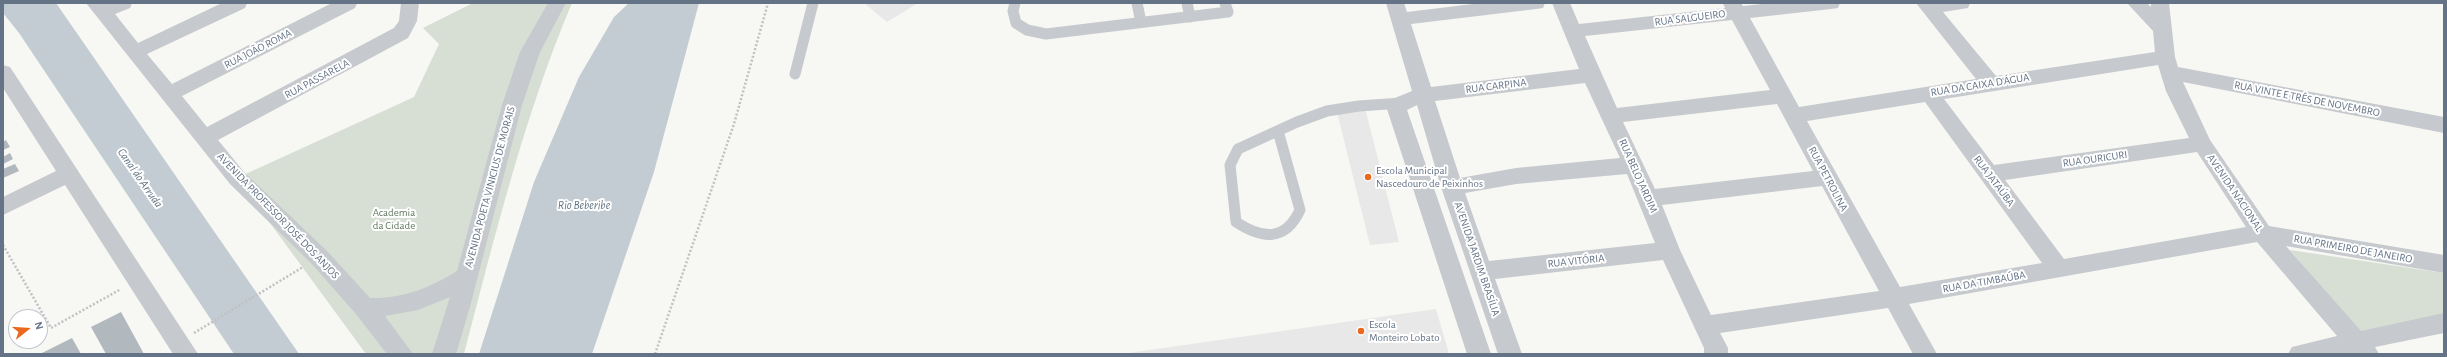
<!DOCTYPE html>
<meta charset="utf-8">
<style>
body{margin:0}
#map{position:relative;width:2447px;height:357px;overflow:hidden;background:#f7f7f3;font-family:"Alegreya Sans",sans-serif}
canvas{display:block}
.frame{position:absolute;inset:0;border:4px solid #647386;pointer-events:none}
.north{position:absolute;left:8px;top:309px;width:40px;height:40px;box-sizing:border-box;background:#fff;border:1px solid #c1c7cf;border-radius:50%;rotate:73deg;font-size:11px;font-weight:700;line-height:16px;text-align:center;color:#647386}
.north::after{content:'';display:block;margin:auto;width:14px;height:18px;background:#eb691f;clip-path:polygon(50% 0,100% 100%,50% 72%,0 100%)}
</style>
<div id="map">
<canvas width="2447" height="357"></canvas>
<div class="frame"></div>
<div class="north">N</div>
</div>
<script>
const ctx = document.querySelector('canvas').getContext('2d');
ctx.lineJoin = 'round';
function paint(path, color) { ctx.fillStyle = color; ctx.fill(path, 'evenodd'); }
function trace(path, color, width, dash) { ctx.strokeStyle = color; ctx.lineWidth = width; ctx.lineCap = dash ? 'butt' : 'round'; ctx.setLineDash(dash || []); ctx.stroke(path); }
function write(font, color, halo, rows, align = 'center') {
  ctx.font = font + ' "Alegreya Sans",sans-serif'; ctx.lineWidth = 4; ctx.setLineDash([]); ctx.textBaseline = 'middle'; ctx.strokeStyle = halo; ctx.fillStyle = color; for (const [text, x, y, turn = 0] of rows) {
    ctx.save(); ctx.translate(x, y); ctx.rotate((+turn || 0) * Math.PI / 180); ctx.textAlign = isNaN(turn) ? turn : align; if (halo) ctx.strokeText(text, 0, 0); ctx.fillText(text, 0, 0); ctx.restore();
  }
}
paint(new Path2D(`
 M864,3H918L887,22Z
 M1365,108L1399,242L1370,245L1337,112Z
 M1436,309L1449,354H1122Z`), '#e7e8e7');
paint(new Path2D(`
 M473,3H572C524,116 495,236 464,354H366L237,178L414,97L439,44L423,28Z
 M2290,250L2444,273V314L2362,335Z`), '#d7dfd4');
paint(new Path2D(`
 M3,3H56L299,354H234L19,33L3,13Z
 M629,3H699L654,172L592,354H479L534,182L579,77L614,17Z`), '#c4ccd3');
paint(new Path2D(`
 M6,140L10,147L3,150V142Z
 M10,153L13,159L3,164V157Z
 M15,164L19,171L3,178V169Z
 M121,312L144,354H106L91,327Z
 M72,338L81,354H40Z`), '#b1b8be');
trace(new Path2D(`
 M3,245L51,328L121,289
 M194,333L303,267
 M655,354L734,124L768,3`), '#c0c1c4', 2.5, [2, 2]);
trace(new Path2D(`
 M1015,3L1013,11L1016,23L1027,30L1046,34L1228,12L1225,3
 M1137,3L1141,22
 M1187,3L1190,17
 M795,74L813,3
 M1278,131L1300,210C1285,242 1262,239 1236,222L1230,165L1238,149L1297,122L1327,111L1359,106L1402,103`), '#c6c9cd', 11);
paint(new Path2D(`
 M86,3H132L130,8L115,14L138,43L222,3H247L245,8L147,54L172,84L332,3H357L355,8L182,96L207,127L394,28L399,21L401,3H419L417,21L408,38L218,140L244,172L327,251L370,298C402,299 430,288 457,271L502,105L520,52L548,3H566L540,52L522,105L471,303L456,354H432L450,297L418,310L385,316L413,354H387L356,314L311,263L230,184Z
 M1386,3H1404L1407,12L1481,3H1545L1543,8L1536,9L1411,24L1431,87L1579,69L1552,3H1570L1579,24L1725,8L1723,3H1741L1743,6L1772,3H1840L1838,8L1831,9L1750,18L1799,107L1976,79L1916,3H1970L1968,8L1943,12L1996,76L2155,52L2153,31L2127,3H2147L2151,7V3H2169L2175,57L2178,67L2444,117V133L2183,82L2210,140L2269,226L2444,255V273L2286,246L2361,331L2444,313V333L2375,347L2379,354H2288L2292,347L2337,336L2257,242L1909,304L1937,354H1913L1888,308L1720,333L1728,348V354H1704V348L1663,260L1495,279L1522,354H1498L1441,187L1417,105L1407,110L1491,354H1467L1387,109L1395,98L1412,91ZM1732,20L1770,90L1617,108L1585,36ZM2158,65L2166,91L2189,138L1994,165L1944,99ZM1585,83L1620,158L1516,168L1460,178L1435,101ZM1925,102L2042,263L1900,287L1807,121ZM1777,104L1813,171L1655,189L1623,122ZM2197,152L2246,227L2064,259L2005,180ZM1627,174L1655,243L1489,261L1465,193L1516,184ZM1822,186L1879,291L1711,315L1680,250L1662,205Z
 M3,65L10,67L198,354H173L65,185L3,215V197L56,171L3,88Z`), '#c6c9cd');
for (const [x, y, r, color] of [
 [1368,177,4,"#eb691f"],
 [1361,331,4,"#eb691f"]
]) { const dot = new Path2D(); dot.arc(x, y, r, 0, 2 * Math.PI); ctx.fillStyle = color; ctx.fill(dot); trace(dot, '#fff', 1.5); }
write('11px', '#647386', '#fff', [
 ["RUA SALGUEIRO",1690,18,-7],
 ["RUA JOÃO ROMA",258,49,-27],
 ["RUA PASSARELA",317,79,-28],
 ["RUA DA CAIXA D'ÁGUA",1980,85,-9],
 ["RUA CARPINA",1496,86,-7],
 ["RUA VINTE E TRÊS DE NOVEMBRO",2307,99,11],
 ["RUA OURICURI",2095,159,-8],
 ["RUA BELO JARDIM",1638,176,66],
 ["RUA PETROLINA",1828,179,62],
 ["RUA JATAÚBA",1994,181,53],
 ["AVENIDA POETA VINICIUS DE MORAIS",490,187,-75],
 ["AVENIDA NACIONAL",2235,193,56],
 ["AVENIDA PROFESSOR JOSÉ DOS ANJOS",278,216,46],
 ["RUA PRIMEIRO DE JANEIRO",2353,249,10],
 ["AVENIDA JARDIM BRASÍLIA",1477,259,71],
 ["RUA VITÓRIA",1576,261,-6],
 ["RUA DA TIMBAÚBA",1984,282,-10]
]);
write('11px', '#647386', '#fff', [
 ["Escola Municipal",1376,171],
 ["Nascedouro de Peixinhos",1376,184],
 ["Escola",1369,325],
 ["Monteiro Lobato",1369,338]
], 'left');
write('11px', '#617860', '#fff', [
 ["Academia",394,213],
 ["da Cidade",394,226]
]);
write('italic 12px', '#607483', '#fff', [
 ["Canal do Arruda",140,178,55],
 ["Rio Beberibe",584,205]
]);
</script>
